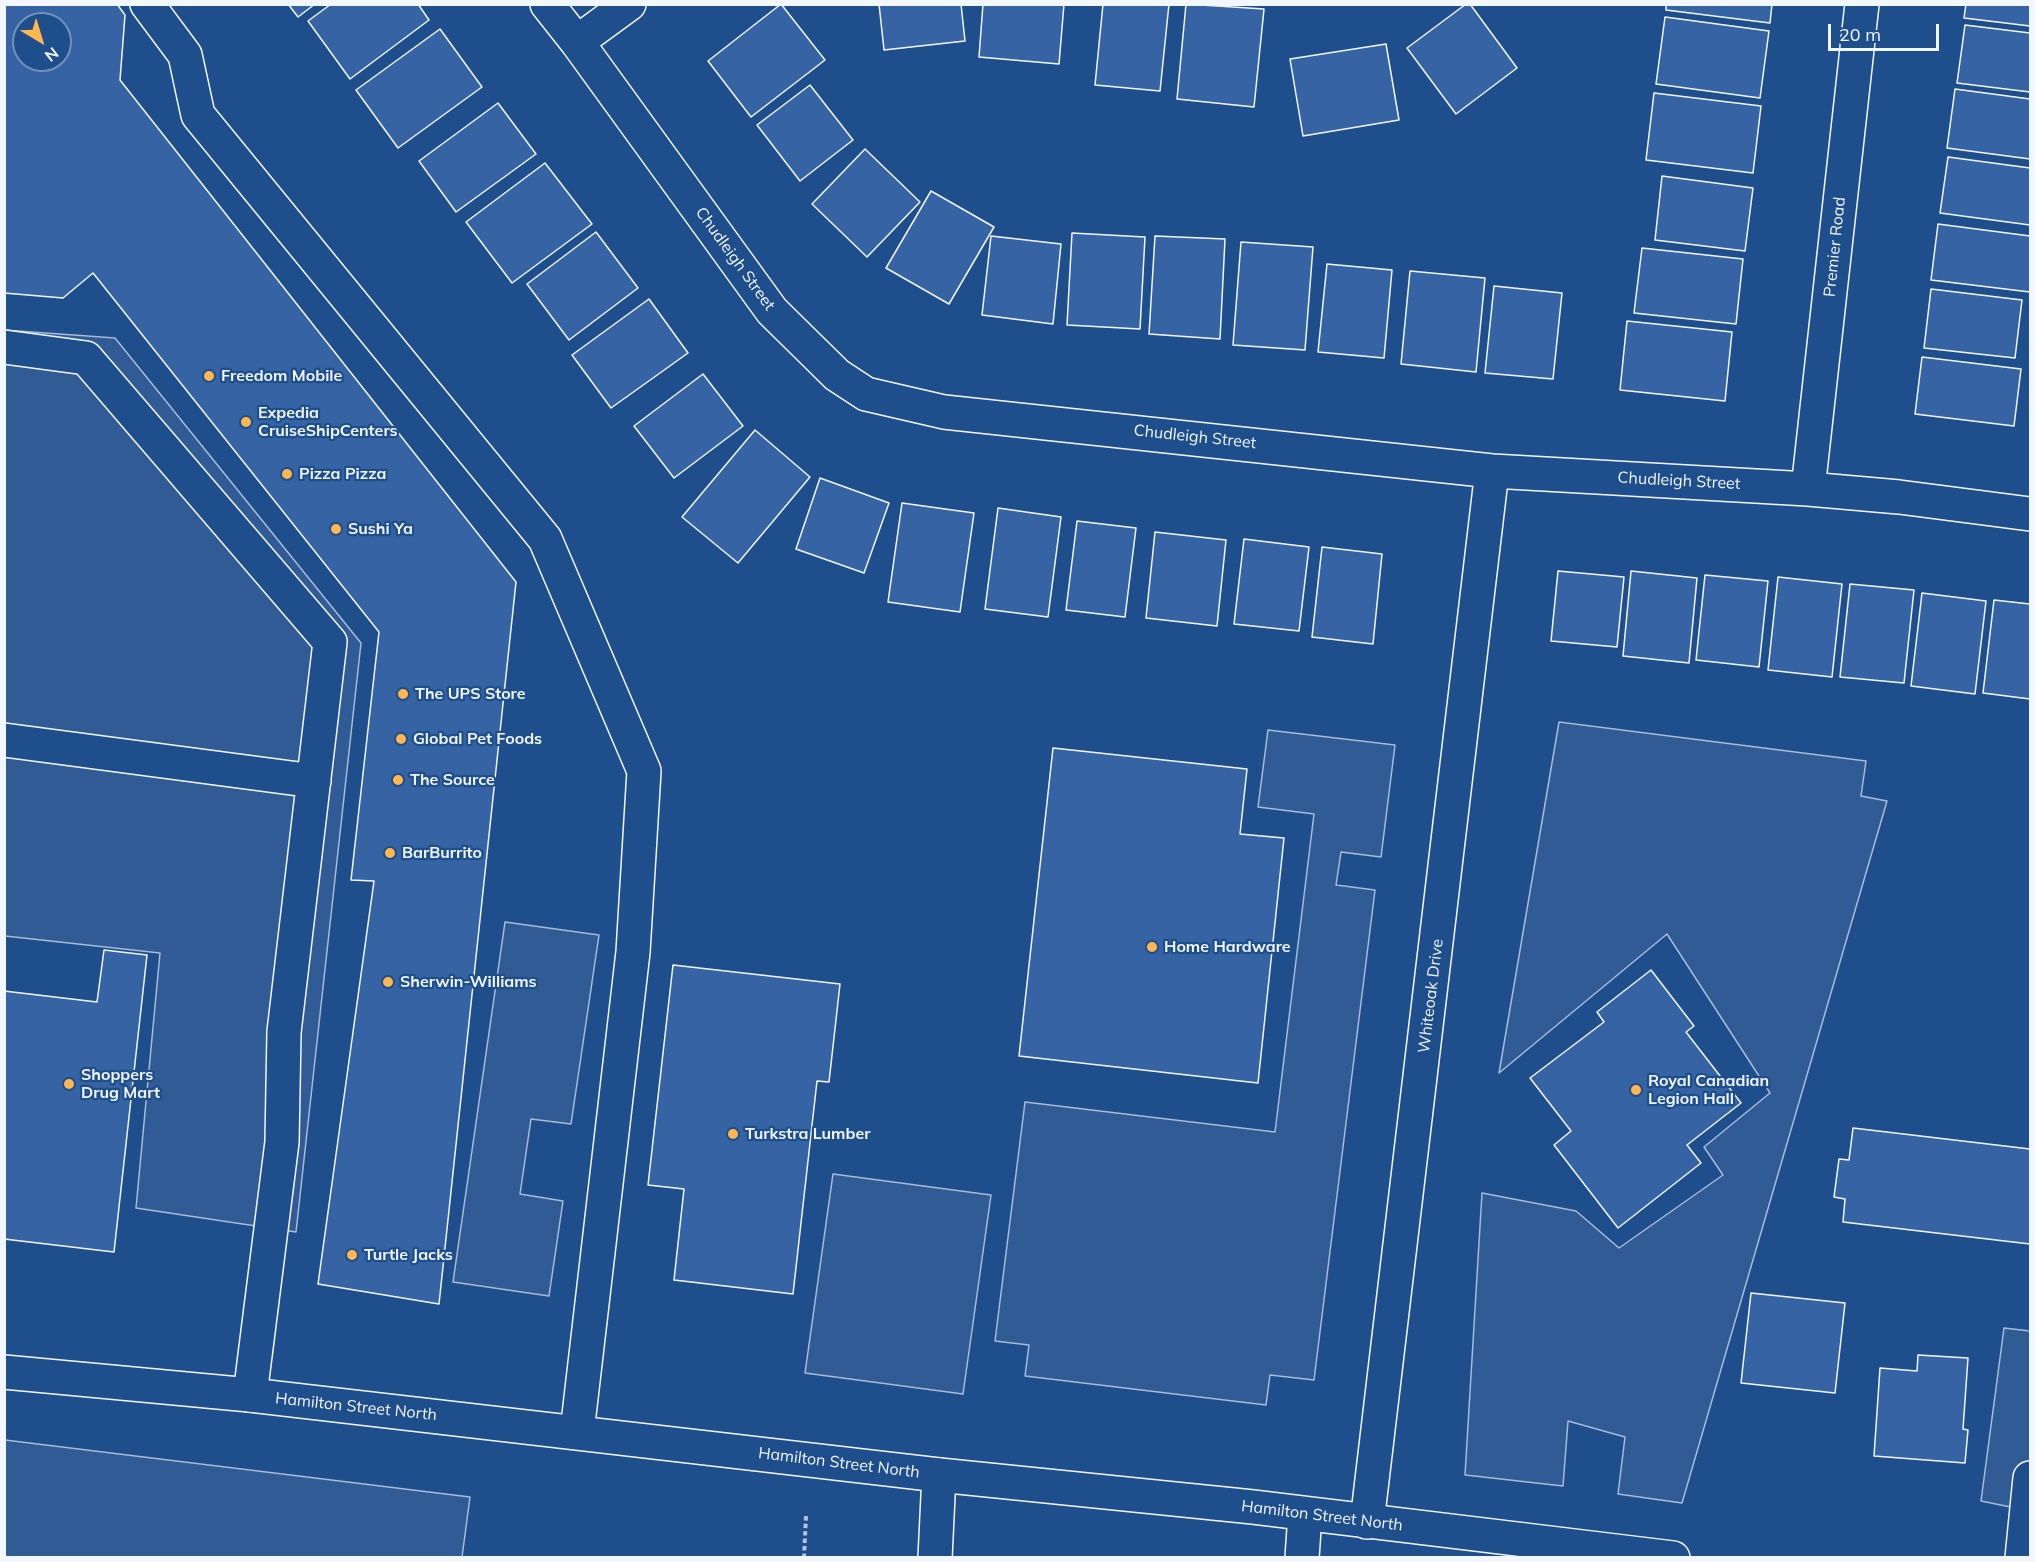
<!DOCTYPE html>
<style>
body{margin:0}
#map{position:relative;width:2035px;height:1562px;overflow:hidden;background:#1f4e8c;font-family:Mulish,sans-serif}
canvas{display:block}
.frame{position:absolute;inset:0;border:6px solid #f2f6ff;pointer-events:none}
.north{position:absolute;left:12px;top:12px;width:60px;height:60px;box-sizing:border-box;background:#1f4e8c;border:2px solid #7391ba;border-radius:50%;rotate:142deg;font-size:16px;font-weight:700;line-height:24px;text-align:center;color:#f2f6ff}
.north::after{content:'';display:block;margin:auto;width:21px;height:27px;background:#ffb74d;clip-path:polygon(50% 0,100% 100%,50% 72%,0 100%)}
.scale{position:absolute;left:1828px;top:24px;width:111px;height:27px;box-sizing:border-box;border:3px solid #f2f6ff;border-top:0;padding-left:8px;font-size:18px;line-height:21px;white-space:nowrap;color:#f2f6ff;-webkit-text-stroke:4px #1f4e8c;paint-order:stroke}
</style>
<div id="map">
<canvas width="2035" height="1562"></canvas>
<div class="frame"></div>
<div class="north">N</div>
<div class="scale">20 m</div>
</div>
<script>
const ctx = document.querySelector('canvas').getContext('2d');
ctx.lineJoin = 'round';
function paint(path, color) { ctx.fillStyle = color; ctx.fill(path, 'evenodd'); }
function trace(path, color, width, dash) { ctx.strokeStyle = color; ctx.lineWidth = width; ctx.lineCap = dash ? 'butt' : 'round'; ctx.setLineDash(dash || []); ctx.stroke(path); }
function write(font, color, halo, rows, align = 'center') {
  ctx.font = font + ' Mulish,sans-serif'; ctx.lineWidth = 4.5; ctx.setLineDash([]); ctx.textBaseline = 'middle'; ctx.strokeStyle = halo; ctx.fillStyle = color; for (const [text, x, y, turn = 0] of rows) {
    ctx.save(); ctx.translate(x, y); ctx.rotate((+turn || 0) * Math.PI / 180); ctx.textAlign = isNaN(turn) ? turn : align; if (halo) ctx.strokeText(text, 0, 0); ctx.fillText(text, 0, 0); ctx.restore();
  }
}
const parking = new Path2D(`
 M4,330L115,338L361,643L296,1232L136,1208L160,953L5,936Z
 M1559,722L1866,761L1861,796L1887,801L1682,1503L1618,1494L1625,1437L1568,1421L1563,1486L1465,1475L1482,1193L1576,1211L1619,1248L1723,1175L1704,1147L1770,1093L1667,934L1499,1073Z
 M1268,730L1395,745L1381,857L1341,852L1336,885L1375,890L1314,1380L1270,1375L1266,1405L1025,1376L1029,1345L995,1341L1025,1102L1275,1132L1314,814L1258,807Z
 M505,922L599,935L571,1124L531,1119L520,1194L563,1201L549,1296L453,1282Z
 M833,1174L991,1195L963,1394L805,1373Z
 M2004,1328L2030,1331V1511L1981,1501Z
 M5,1440L470,1497L462,1557H5Z`);
paint(parking, '#305b95');
trace(parking, '#a8bbd7', 1.5);
const building = new Path2D(`
 M4,4H117L125,15L120,80L516,582L439,1304L318,1284L374,881L351,880L379,632L93,273L63,298L4,293ZM24,24H60V60H24Z
 M288,4H315L298,17Z
 M331,4H418L429,20L350,79L308,21Z
 M781,4L825,60L751,117L708,61Z
 M879,4H961L965,41L884,50Z
 M983,4H1064L1059,64L979,57Z
 M1103,4H1169L1160,91L1095,85Z
 M1186,4L1264,9L1254,107L1177,99Z
 M1466,4H1470L1517,68L1456,114L1407,48Z
 M1666,4H1772L1770,23L1666,10Z
 M1966,4H2030V26L1964,18Z
 M1665,17L1769,31L1760,98L1656,84Z
 M1965,25L2030,33V92L1957,83Z
 M440,29L482,87L398,148L356,90Z
 M1386,44L1399,120L1303,136L1290,59Z
 M810,85L853,140L800,181L757,125Z
 M1955,89L2030,99V159L1947,148Z
 M1654,93L1761,106L1753,173L1646,160Z
 M498,103L536,154L456,212L419,161Z
 M865,149L920,202L867,257L812,204Z
 M1948,157L2030,168V225L1940,213Z
 M545,163L592,224L512,283L466,222Z
 M1662,176L1753,188L1745,251L1655,240Z
 M931,191L994,227L949,304L886,268Z
 M1938,224L2030,236V292L1931,280Z
 M596,232L638,288L569,340L527,284Z
 M1072,233L1145,237L1140,329L1067,325Z
 M991,236L1061,244L1053,324L982,315Z
 M1155,236L1225,239L1220,339L1149,334Z
 M1241,242L1313,247L1305,350L1233,345Z
 M1642,248L1743,259L1736,324L1634,313Z
 M1327,264L1392,270L1384,358L1318,352Z
 M1410,271L1485,278L1476,372L1401,364Z
 M1494,286L1562,293L1553,379L1485,373Z
 M1931,289L2022,300L2015,358L1924,348Z
 M649,299L688,353L611,408L572,355Z
 M1627,321L1732,332L1725,401L1620,390Z
 M1922,357L2021,369L2014,426L1915,414Z
 M703,374L743,426L674,478L634,426Z
 M755,430L810,477L738,563L682,517Z
 M820,478L889,503L864,573L796,549Z
 M902,503L974,513L960,612L888,602Z
 M998,508L1061,517L1048,617L985,609Z
 M1077,521L1136,528L1125,617L1066,610Z
 M1155,532L1226,540L1217,626L1146,618Z
 M1244,539L1309,547L1299,631L1234,624Z
 M1322,547L1382,554L1373,644L1312,637Z
 M1558,571L1624,577L1617,647L1551,641Z
 M1631,571L1697,578L1689,663L1623,656Z
 M1705,575L1768,581L1759,667L1696,660Z
 M1778,577L1842,584L1832,677L1768,670Z
 M1850,584L1914,590L1904,683L1840,677Z
 M1922,593L1986,601L1975,694L1911,686Z
 M1994,600L2030,604V699L1983,693Z
 M1053,748L1247,769L1240,834L1284,838L1258,1083L1019,1056Z
 M104,950L147,955L114,1252L4,1239V991L97,1002Z
 M673,965L840,984L829,1082L817,1081L793,1294L674,1280L684,1189L648,1185Z
 M1651,970L1694,1026L1686,1032L1741,1103L1687,1145L1701,1163L1618,1228L1554,1145L1571,1131L1530,1078L1604,1022L1597,1012Z
 M1853,1128L2030,1149V1244L1843,1222L1845,1199L1834,1197L1839,1159L1849,1160Z
 M1751,1293L1845,1303L1835,1393L1741,1383Z
 M1918,1355L1968,1358L1963,1429L1968,1430L1965,1463L1874,1456L1880,1368L1917,1371Z`);
paint(building, '#3563a3');
trace(building, '#f2f6ff', 1.5);
const minor = new Path2D(`
 M147,4L185,55L198,115L545,539L644,771L633,952L577,1432
 M547,4L577,42L772,311L837,375L866,394L944,412L1492,471L1808,489L1899,497L2030,514
 M577,42L629,4
 M4,347L86,358L330,642L284,1032L282,1142L250,1395
 M1808,489L1862,4
 M4,740L314,781
 M1367,1522L1492,471
 M935,1558L939,1475
 M1302,1558L1305,1514
 M2022,1558L2030,1478`);
const major = new Path2D(`
 M4,1372L250,1395L939,1475L1253,1507L1673,1558`);
trace(minor, '#f2f6ff', 36);
trace(major, '#f2f6ff', 36);
trace(new Path2D(`
 M804,1558L806,1516`), '#b3c4dc', 4, [4.5, 3]);
trace(minor, '#1f4e8c', 33);
trace(major, '#1f4e8c', 33);
for (const [x, y, r, color] of [
 [209,376,6,"#ffb74d"],
 [246,422,6,"#ffb74d"],
 [287,474,6,"#ffb74d"],
 [336,529,6,"#ffb74d"],
 [403,694,6,"#ffb74d"],
 [401,739,6,"#ffb74d"],
 [398,780,6,"#ffb74d"],
 [390,853,6,"#ffb74d"],
 [1152,947,6,"#ffb74d"],
 [388,982,6,"#ffb74d"],
 [69,1084,6,"#ffb74d"],
 [1636,1090,6,"#ffb74d"],
 [733,1134,6,"#ffb74d"],
 [352,1255,6,"#ffb74d"]
]) { const dot = new Path2D(); dot.arc(x, y, r, 0, 2 * Math.PI); ctx.fillStyle = color; ctx.fill(dot); trace(dot, '#1f4e8c', 2); }
write('16px', '#f2f6ff', '#1f4e8c', [
 ["Premier Road",1835,247,-84],
 ["Chudleigh Street",735,259,54],
 ["Chudleigh Street",1195,437,6],
 ["Chudleigh Street",1679,481,3],
 ["Whiteoak Drive",1431,996,-83],
 ["Hamilton Street North",356,1407,6],
 ["Hamilton Street North",839,1463,7],
 ["Hamilton Street North",1322,1516,7]
]);
write('bold 16px', '#f2f6ff', '#1f4e8c', [
 ["Freedom Mobile",221,376],
 ["Expedia",258,413],
 ["CruiseShipCenters",258,431],
 ["Pizza Pizza",299,474],
 ["Sushi Ya",348,529],
 ["The UPS Store",415,694],
 ["Global Pet Foods",413,739],
 ["The Source",410,780],
 ["BarBurrito",402,853],
 ["Home Hardware",1164,947],
 ["Sherwin-Williams",400,982],
 ["Shoppers",81,1075],
 ["Drug Mart",81,1093],
 ["Royal Canadian",1648,1081],
 ["Legion Hall",1648,1099],
 ["Turkstra Lumber",745,1134],
 ["Turtle Jacks",364,1255]
], 'left');
</script>
